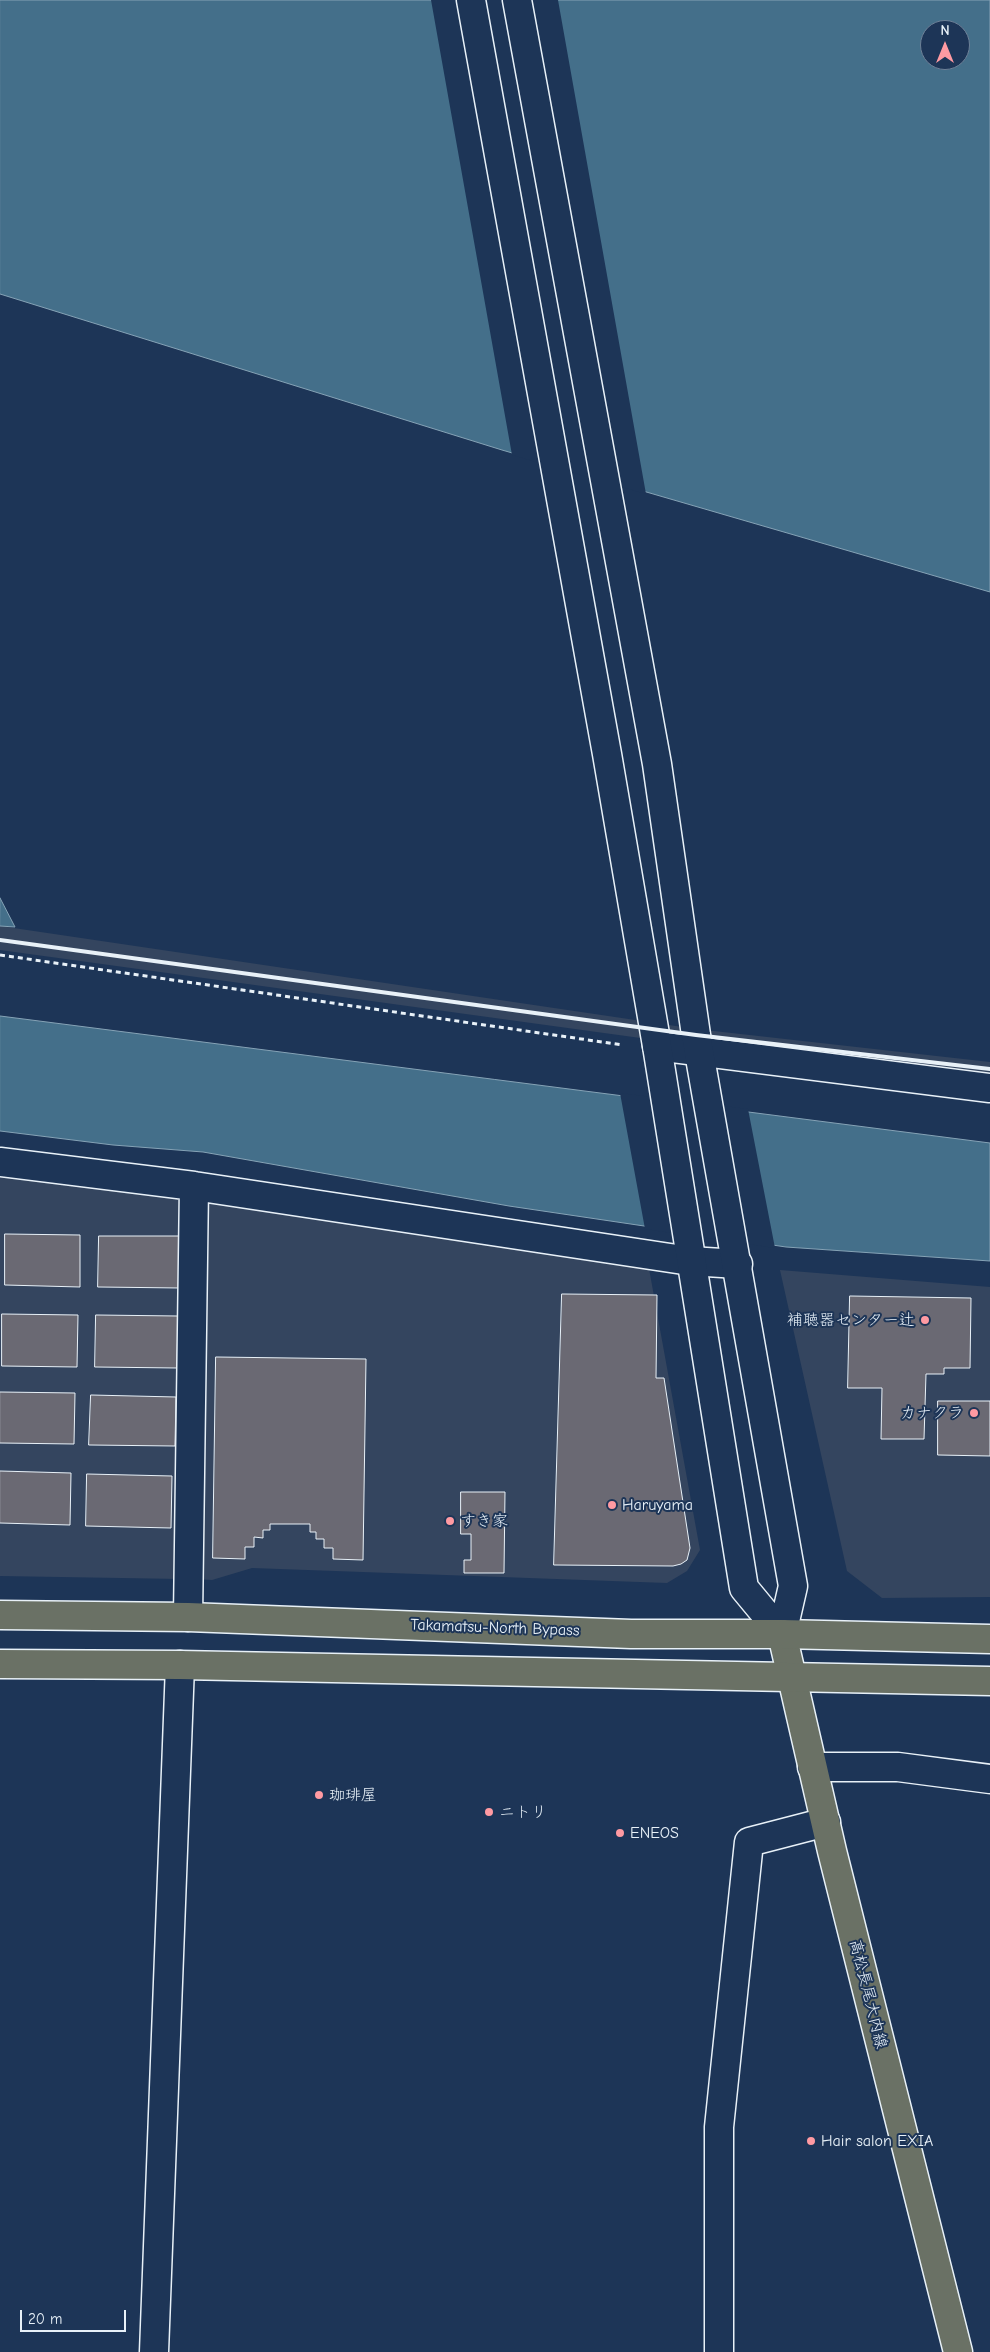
<!DOCTYPE html>
<meta charset="utf-8">
<style>
body{margin:0}
#map{position:relative;width:990px;height:2352px;overflow:hidden;background:#1d3557;font-family:"Comic Neue",sans-serif}
canvas{display:block}
.north{position:absolute;left:920px;top:20px;width:50px;height:50px;box-sizing:border-box;background:#1d3557;border:1px solid #6e8097;border-radius:50%;rotate:0deg;font-size:14px;font-weight:700;line-height:20px;text-align:center;color:#e8f1f8}
.north::after{content:'';display:block;margin:auto;width:18px;height:22px;background:#ff9aa2;clip-path:polygon(50% 0,100% 100%,50% 72%,0 100%)}
.scale{position:absolute;left:20px;top:2310px;width:106px;height:22px;box-sizing:border-box;border:2px solid #e8f1f8;border-top:0;padding-left:6px;font-size:15px;line-height:18px;white-space:nowrap;color:#e8f1f8;-webkit-text-stroke:4px #1d3557;paint-order:stroke}
</style>
<div id="map">
<canvas width="990" height="2352"></canvas>
<div class="north">N</div>
<div class="scale">20 m</div>
</div>
<script>
const ctx = document.querySelector('canvas').getContext('2d');
ctx.lineJoin = 'round';
function paint(path, color) { ctx.fillStyle = color; ctx.fill(path, 'evenodd'); }
function trace(path, color, width, dash) { ctx.strokeStyle = color; ctx.lineWidth = width; ctx.lineCap = dash ? 'butt' : 'round'; ctx.setLineDash(dash || []); ctx.stroke(path); }
function write(font, color, halo, rows, align = 'center') {
  ctx.font = font + ' "Comic Neue","Klee One",sans-serif'; ctx.lineWidth = 4; ctx.setLineDash([]); ctx.textBaseline = 'middle'; ctx.strokeStyle = halo; ctx.fillStyle = color; for (const [text, x, y, turn = 0] of rows) {
    ctx.save(); ctx.translate(x, y); ctx.rotate((+turn || 0) * Math.PI / 180); ctx.textAlign = isNaN(turn) ? turn : align; if (halo) ctx.strokeText(text, 0, 0); ctx.fillText(text, 0, 0); ctx.restore();
  }
}
paint(new Path2D(`
 M0,926L696,1029L990,1062V1080L655,1040L0,950Z
 M0,1171L187,1195L181,1579L0,1576Z
 M203,1197L648,1263L700,1550L687,1571L667,1583L252,1568L212,1580L196,1579Z
 M780,1270L990,1287V1597L882,1598L847,1571Z`), '#34455f');
const water = new Path2D(`
 M0,0H990V592L502,450L0,294ZM930,30H960V60H930Z
 M0,898L15,927L0,926Z
 M0,1016L990,1143V1261L786,1247L509,1206L203,1152L113,1145L0,1131Z`);
paint(water, '#446f8a');
trace(water, '#86a3b6', 1);
paint(new Path2D(`
 M431,0H558L646,494L512,455Z
 M620,1093L748,1109L775,1248L645,1229Z`), '#1d3557');
const building = new Path2D(`
 M5,1234L80,1235V1287L5,1285Z
 M99,1236H180V1288L98,1287Z
 M562,1294L657,1295L656,1378H664L690,1548L687,1560L681,1564L673,1566L554,1565Z
 M850,1296L971,1298L970,1368H944V1374H926L924,1439H881L882,1388H848Z
 M2,1314L78,1315L77,1367L2,1366Z
 M96,1315L178,1316L177,1368L95,1367Z
 M216,1357L366,1359L363,1560L333,1559V1548H324V1539H316V1532H310V1524H270V1530H263V1538L254,1537V1547H245V1559L213,1558Z
 M0,1392L75,1393L74,1444L0,1443Z
 M91,1395L176,1397L175,1446L89,1445Z
 M938,1401H990V1456L938,1455Z
 M0,1471L71,1473L70,1525L0,1523Z
 M87,1474L172,1476L171,1528L86,1526Z
 M461,1492H505L504,1573H464V1560H471V1534H461Z`);
paint(building, '#6a6973');
trace(building, '#e8f1f8', 1);
const minor = new Path2D(`
 M657,1046L990,1088
 M0,1162L194,1186L690,1261L738,1264
 M188,1617L194,1186
 M812,1767H898L990,1779
 M154,2352L180,1665
 M719,2352V2127L749,1842L826,1822`);
const tertiary = new Path2D(`
 M471,0L607,754L657,1046L744,1588L782,1634
 M517,0L657,764L696,1035L793,1586L782,1634`);
const primary = new Path2D(`
 M782,1634L832,1851L958,2352`);
const trunk = new Path2D(`
 M0,1615L188,1617L631,1634H782L990,1639
 M0,1664L180,1665L990,1681`);
trace(minor, '#e8f1f8', 31);
trace(tertiary, '#e8f1f8', 31);
trace(primary, '#e8f1f8', 31);
trace(trunk, '#e8f1f8', 31);
trace(new Path2D(`
 M0,955L623,1045`), '#e8f1f8', 3, [5, 4]);
trace(minor, '#1d3557', 28);
trace(tertiary, '#1d3557', 28);
trace(primary, '#6a7165', 28);
trace(trunk, '#6a7165', 28);
trace(new Path2D(`
 M0,940L696,1035L990,1069`), '#e8f1f8', 4);
for (const [x, y, r, color] of [
 [925,1320,5,"#ff9aa2"],
 [974,1413,5,"#ff9aa2"],
 [612,1505,5,"#ff9aa2"],
 [450,1521,5,"#ff9aa2"],
 [319,1795,5,"#ff9aa2"],
 [489,1812,5,"#ff9aa2"],
 [620,1833,5,"#ff9aa2"],
 [811,2141,5,"#ff9aa2"]
]) { const dot = new Path2D(); dot.arc(x, y, r, 0, 2 * Math.PI); ctx.fillStyle = color; ctx.fill(dot); trace(dot, '#1d3557', 2); }
write('16px', '#e8f1f8', '#1d3557', [
 ["補聴器センター辻",915,1320,"right"],
 ["カナクラ",964,1413,"right"],
 ["Haruyama",622,1505],
 ["すき家",460,1521],
 ["珈琲屋",329,1795],
 ["ニトリ",499,1812],
 ["ENEOS",630,1833],
 ["Hair salon EXIA",821,2141]
], 'left');
write('16px', '#e8f1f8', '#1d3557', [
 ["Takamatsu-North Bypass",495,1628,2],
 ["高松長尾大内線",868,1994,76]
]);
</script>
